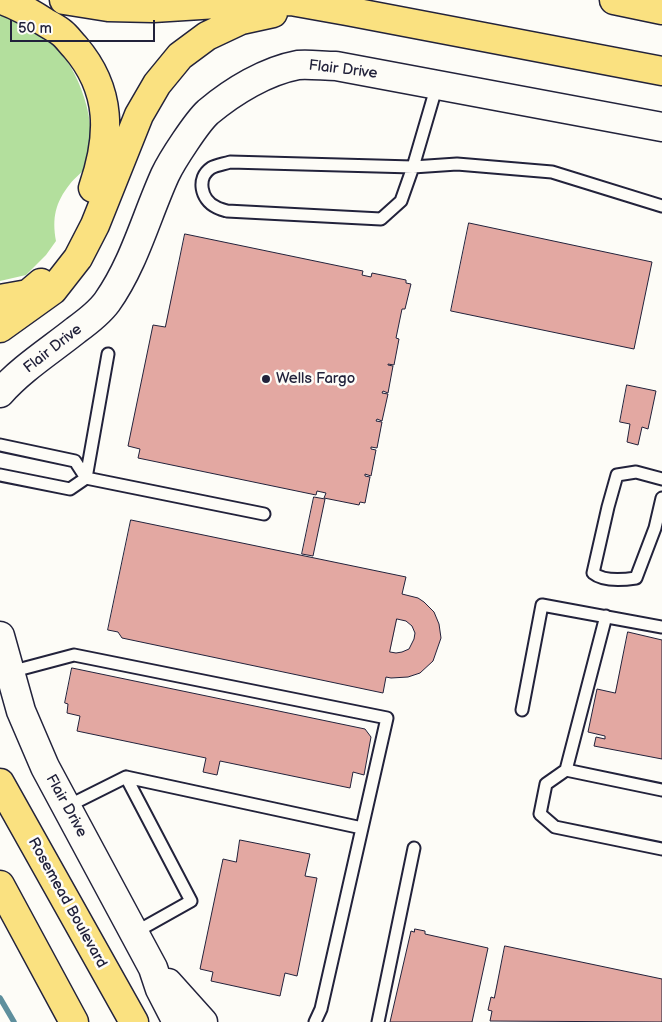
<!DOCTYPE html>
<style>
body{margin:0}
#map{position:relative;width:662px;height:1022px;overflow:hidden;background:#fdfcf7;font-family:"Balsamiq Sans",sans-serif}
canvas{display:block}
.scale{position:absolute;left:10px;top:20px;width:145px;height:22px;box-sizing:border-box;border:2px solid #22223b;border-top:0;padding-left:6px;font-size:15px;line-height:18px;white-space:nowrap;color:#22223b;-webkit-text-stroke:4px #fdfcf7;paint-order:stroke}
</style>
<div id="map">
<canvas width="662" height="1022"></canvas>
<div class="scale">50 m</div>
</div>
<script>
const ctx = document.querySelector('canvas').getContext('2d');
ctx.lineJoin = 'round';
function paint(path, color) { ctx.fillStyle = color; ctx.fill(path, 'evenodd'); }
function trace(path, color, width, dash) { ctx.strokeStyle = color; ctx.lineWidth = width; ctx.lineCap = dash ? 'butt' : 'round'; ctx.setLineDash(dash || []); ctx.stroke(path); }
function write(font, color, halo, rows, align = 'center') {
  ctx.font = font + ' "Balsamiq Sans",sans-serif'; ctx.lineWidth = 5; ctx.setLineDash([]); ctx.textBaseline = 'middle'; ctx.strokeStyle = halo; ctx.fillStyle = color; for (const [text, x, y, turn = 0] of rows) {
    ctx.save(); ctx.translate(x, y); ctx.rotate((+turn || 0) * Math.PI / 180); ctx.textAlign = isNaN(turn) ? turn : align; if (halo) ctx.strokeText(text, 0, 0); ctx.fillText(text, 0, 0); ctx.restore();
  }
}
paint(new Path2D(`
 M0,12C17,20 35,28 50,41C79,66 100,126 87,164C83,173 75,177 70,184C55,203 52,218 56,241L46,255L26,275L0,281Z`), '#b3df9d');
trace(new Path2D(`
 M0,998L14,1022`), '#5e8f9d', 5.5);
const building = new Path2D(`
 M469,223L652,262L634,349L451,311Z
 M185,234L363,271L362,275L371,277L372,273L406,280V283L411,284L405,309H402L396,338L399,339L394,365L388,364V365L393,366L388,393L383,391L382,393L388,394L382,421L377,419L376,421L382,422L377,448L371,447V449L376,450L371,476L365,474V476L370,477L365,503L360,502L359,505L324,498L326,493L317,491L316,495L138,458L140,449L128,446L153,325L165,327Z
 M627,385L656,391L648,429L642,427L638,445L627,442L630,424L620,422Z
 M314,497L325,499L313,556L302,554Z
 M131,520L406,577L402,594L418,598L424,602L434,612L439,624L441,638L433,661L420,673L408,677L391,678L386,677L383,693L122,638L118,632L108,630ZM397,619L406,621L412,626L415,633L414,639L409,649L402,652L396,653L390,652Z
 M628,632L662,640V759L594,746L596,737L605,739V736L588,732L597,689L615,693Z
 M72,668L365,729L371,737L364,775L353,772L350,788L220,761L217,775L203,772L206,758L77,731L80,716L67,713L68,704L65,703Z
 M240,840L310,854L305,876L317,878L297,976L285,973L280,996L211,981L213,972L200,969L223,859L236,862Z
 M415,929L425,931V934L488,948L472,1022H390L411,931L414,932Z
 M505,946L662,979V1022L490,1021L492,1011L488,1010L491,997L494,998Z`);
paint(building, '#e3a8a2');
trace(building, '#22223b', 1);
const service = new Path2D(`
 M437,85L413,167L401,201L381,219L227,211C224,210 219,209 216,207C201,200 196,178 211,168C216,165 224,164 230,162L413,167L457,164L552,172L662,206
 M108,354L86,478L264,514
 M0,445L75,461L86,478L70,489L0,475
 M662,479L636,472L617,475L608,507L593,573C604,582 623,580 636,578L655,528L662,498
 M10,672L74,655L387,718L321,1009L315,1022
 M522,710L542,605L662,627
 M566,770L606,616
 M126,777L362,828
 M662,790L566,770L546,784L540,814L555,827L662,849
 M66,807L126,777L191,901L134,933
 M378,1022L414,848`);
const tertiary = new Path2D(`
 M0,393C21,369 51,350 76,330C87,322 99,313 107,302C134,264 146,217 165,175C172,160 197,122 208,112C233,91 266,71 298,65C310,64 324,66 336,66L662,127
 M0,636L21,711L45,767L153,968L160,989L177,1022
 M168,983L203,1022`);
const primary = new Path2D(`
 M0,783L134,1022
 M0,885L74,1022`);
const motorway = new Path2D(`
 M2,0C17,5 29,12 43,21C49,25 56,28 62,33C67,37 71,43 75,47C112,90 111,136 93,188
 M64,0L108,7L153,8L249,2L291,1L347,11L662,71
 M614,0L662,10
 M0,299L28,294L41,283
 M0,328L53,290L78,258L95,225L139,115L157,84L180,56L207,36L241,20L273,13`);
trace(service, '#22223b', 15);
trace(tertiary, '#22223b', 31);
trace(primary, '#22223b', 31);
trace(motorway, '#22223b', 31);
trace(service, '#fdfcf7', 11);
trace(tertiary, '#fdfcf7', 28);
trace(primary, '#fae180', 28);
trace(motorway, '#fae180', 28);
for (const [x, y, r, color] of [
 [266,379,5,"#22223b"]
]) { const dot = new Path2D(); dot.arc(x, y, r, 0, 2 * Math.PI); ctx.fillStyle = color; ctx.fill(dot); trace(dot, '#fdfcf7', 2); }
write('15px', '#22223b', '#fdfcf7', [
 ["Flair Drive",343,70,7],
 ["Flair Drive",53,349,-38],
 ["Flair Drive",66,806,61],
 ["Rosemead Boulevard",67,903,61]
]);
write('15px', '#22223b', '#fdfcf7', [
 ["Wells Fargo",276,379]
], 'left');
</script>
